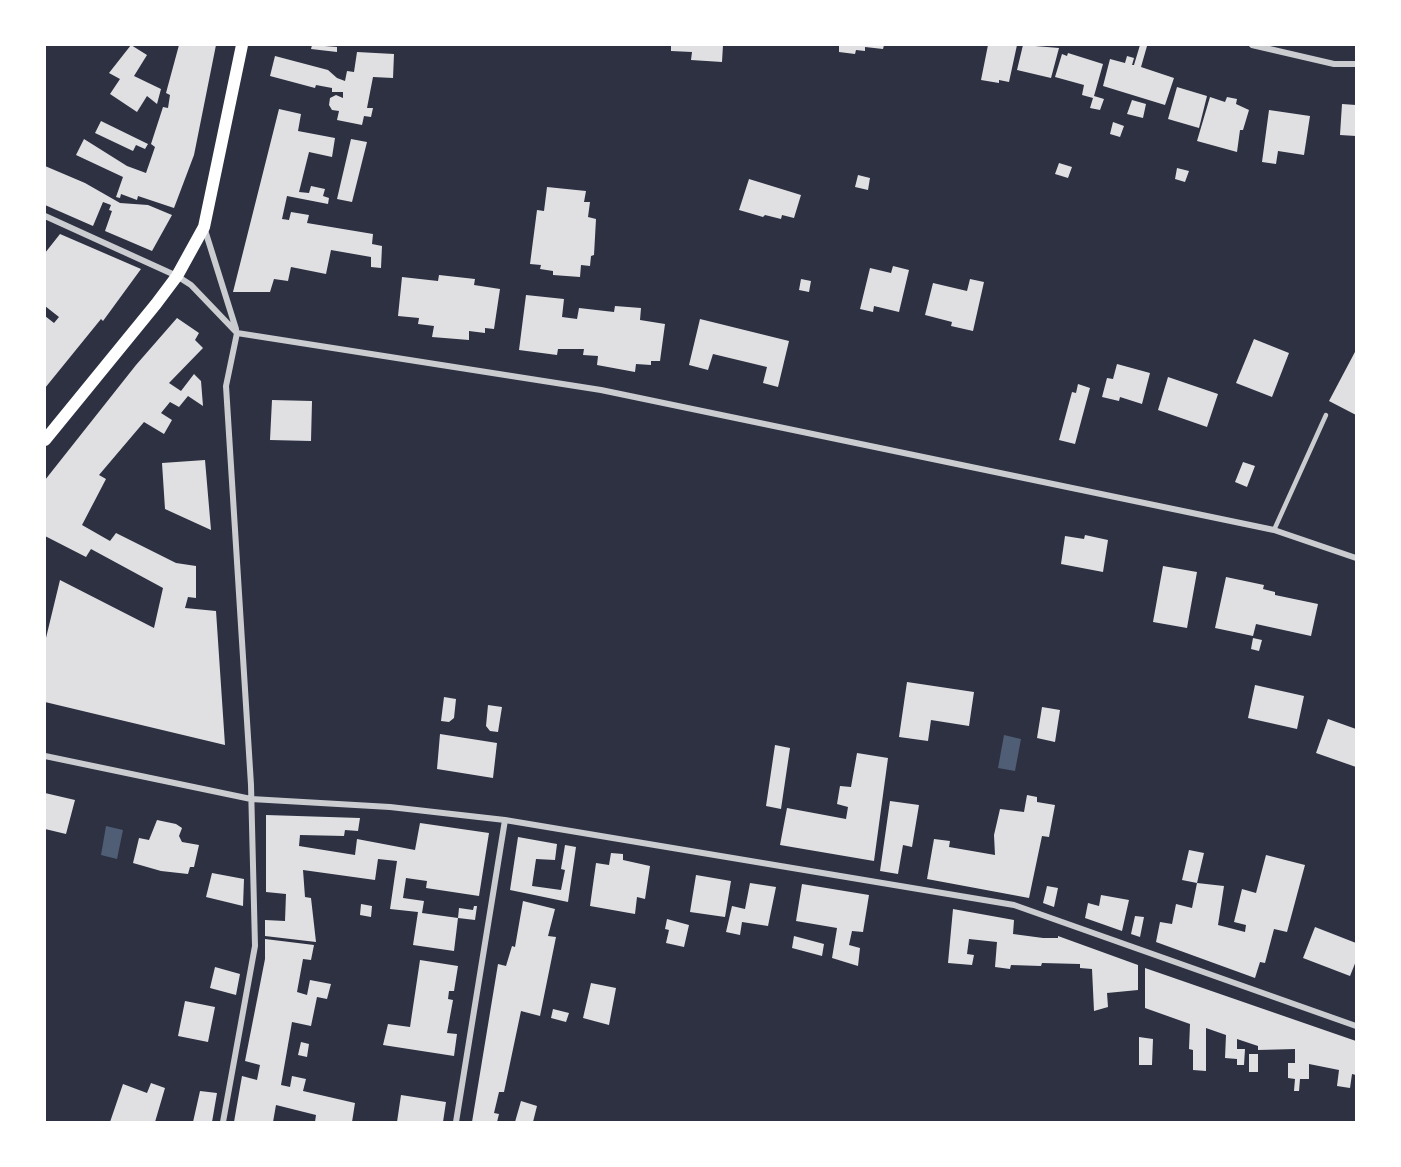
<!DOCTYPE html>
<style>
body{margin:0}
#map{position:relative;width:1401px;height:1167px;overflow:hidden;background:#2d3142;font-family:Merriweather,serif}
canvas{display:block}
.frame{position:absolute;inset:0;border:46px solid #fff;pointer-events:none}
</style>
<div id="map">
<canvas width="1401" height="1167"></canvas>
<div class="frame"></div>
</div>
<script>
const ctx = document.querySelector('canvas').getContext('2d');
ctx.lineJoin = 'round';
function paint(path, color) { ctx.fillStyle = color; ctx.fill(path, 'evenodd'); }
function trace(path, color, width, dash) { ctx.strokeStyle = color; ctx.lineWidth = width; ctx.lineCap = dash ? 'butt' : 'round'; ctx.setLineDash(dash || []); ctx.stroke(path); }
paint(new Path2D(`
 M1004,735L1021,739L1015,771L998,768Z
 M106,826L123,830L117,859L101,855Z`), '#4f5d75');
paint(new Path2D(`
 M131,45L147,55L134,76L161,89L157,104L147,96L137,112L110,94L120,79L109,73Z
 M179,45H216L194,155L174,208L138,196L137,200L121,194L120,198L116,197L123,177L76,155L84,139L127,166L146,173L155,147L151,144L163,107L168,108L170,95L166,93Z
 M312,45L337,47V52L311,49Z
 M671,45H723L722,62L691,60L692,52L671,51Z
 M839,45H884L883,49L865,47V51L856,50L855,54L839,52Z
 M988,45H1017L1009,82L999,80V83L981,80Z
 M1023,45L1059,48L1051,78L1017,70Z
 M1140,45L1147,46L1141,67L1174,78L1165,105L1103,86L1110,59L1125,63L1127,56L1134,58L1132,65H1134Z
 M357,52L394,54L393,78L373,77L367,108H373L371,117L364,116L362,125L337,120L339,111L332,110L329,105L330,98L336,95L343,98V92H332V88L316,85L315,88L270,76L275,56L328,70L337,78L345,81L347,71L354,72Z
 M1068,53L1103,64L1094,96L1104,99L1100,110L1090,108L1093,98L1082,95L1084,85L1055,77L1062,54L1067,56Z
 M1177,87L1207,96L1199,128L1168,119Z
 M1210,97L1225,102L1227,97L1237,99L1236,104L1249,110L1243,130H1240L1237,152L1197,141Z
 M1132,100L1146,104L1143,118L1127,114Z
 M1342,104L1356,105V136L1340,135Z
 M279,109L301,114L298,131L335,138L332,157L309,152L299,192L309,193L311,186L325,189L323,196L329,198L328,204L287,196L282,219L289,220L291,212L309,215L307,223L373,234L372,244L382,246L381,268L371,267V257L331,250L326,274L291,267L288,281L274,279L270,292H233Z
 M1269,110L1310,116L1304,155L1278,151L1276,164L1262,162Z
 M101,121L148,144L145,149L136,145L133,151L95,133Z
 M1113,122L1124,126L1120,137L1110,134Z
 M351,139L367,142L352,202L337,199Z
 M1059,163L1072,167L1068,178L1055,174Z
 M45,166L85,183L120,203L148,205L172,215L152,251L105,231L112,211L109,210L111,205L103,202L93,226L45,205Z
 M1177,168L1189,171L1185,182L1175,179Z
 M858,175L870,178L868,190L855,187Z
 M749,179L801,195L794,218L782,215L781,219L765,215L763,217L739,210Z
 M547,187L586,191L584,202H590L588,217L596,219L594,255L591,256L590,266L581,265L580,277L553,275V271L540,269L541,265L530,264L537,210L544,211Z
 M60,234L141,269L103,321L101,319L45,388V316L54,323L59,317L45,306V253Z
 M893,266L909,270L899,312L874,306L873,312L860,309L870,268L891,273Z
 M439,275L475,279L474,285L500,289L494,329L485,328V333L469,331V340L432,337L434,326L418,324L419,318L398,316L402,277L438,281Z
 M801,279L811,281L809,292L799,290Z
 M970,279L984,282L973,331L951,326L952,322L925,315L933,283L967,291Z
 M526,295L564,299L562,317L577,319L579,308L614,312L615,306L641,308L640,320L665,324L660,361H651V365L636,364L635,372L597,365L598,356L583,355L584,349H558L557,355L519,350Z
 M177,318L199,333L195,340L203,348L169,383L181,391L194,374L201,381L203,406L188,396L179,407L170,402L161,413L172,420L164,434L144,422L99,475L106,479L82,525L110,541L116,533L176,563L196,566V598L188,597L185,608L216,611L225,745L45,702V642L60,580L154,628L163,588L91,549L86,557L45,536V480L136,365Z
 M700,319L789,341L778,387L763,383L767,367L713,354L708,370L689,365Z
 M1254,339L1289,353L1272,397L1236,383Z
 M1356,350V415L1329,401Z
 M1117,364L1150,373L1142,404L1120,397L1119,401L1102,397L1107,378L1113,379Z
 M1168,377L1218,394L1207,427L1158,410Z
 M1078,384L1090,388L1075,444L1059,440L1072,392L1076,393Z
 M272,400L312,401L311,441L270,440Z
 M205,460L211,530L165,509L162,463Z
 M1243,462L1255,466L1247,487L1235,482Z
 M1085,535L1108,540L1103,572L1061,564L1065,536L1084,539Z
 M1163,566L1197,572L1187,628L1153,622Z
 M1226,577L1264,585L1263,589L1275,592V595L1318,604L1311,636L1256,624L1253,636L1215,628Z
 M1253,638L1262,640L1259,651L1251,649Z
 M907,682L974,692L969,726L931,720L928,741L899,737Z
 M1255,685L1304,696L1297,729L1248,718Z
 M444,697L456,699L454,718L449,722L441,721Z
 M488,705L502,707L498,732L490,731L486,726Z
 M1042,707L1060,710L1055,742L1037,738Z
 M1328,719L1356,729V767L1316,753Z
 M440,734L497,743L493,778L437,769Z
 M775,745L790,748L781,809L766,806Z
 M857,753L888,758L874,861L780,845L787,808L846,819L848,807L837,804L840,786L851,787Z
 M45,793L75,800L66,834L45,829Z
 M1027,795L1037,797V802L1055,805L1049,837L1042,836L1029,898L927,879L934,839L950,841L949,847L995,855L994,835L1000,809L1024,812Z
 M890,801L919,805L912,847L903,845L898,874L880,871Z
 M266,815L360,818L358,831L345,830L344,836L300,835L299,846L355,855L357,839L415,850L420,823L489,833L479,896L426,888L427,881L406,878L403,898L424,901L422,913L458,918L454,951L413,945L418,912L390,909L397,861L378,859L375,880L303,870L305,897L311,898L316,942L265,936V920L285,921L286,894L266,892Z
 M157,820L176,824L182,828L179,836L182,842L199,845L194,867H190L188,874L161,871L133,863L139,838L149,840Z
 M518,837L557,844L555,860L536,859L532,886L561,890L565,870L561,869L565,845L576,847L568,902L510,890Z
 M1189,850L1204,853L1197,883L1224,886L1218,925L1245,932L1246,925L1234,922L1242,889L1256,893L1266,855L1305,865L1287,932L1274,929L1265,963L1260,962L1255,978L1156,942L1160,922L1172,924L1176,904L1192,908L1197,883L1182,880Z
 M611,853L623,854V860L650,866L645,899L637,897L635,914L590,906L596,863L609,865Z
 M212,873L244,879L243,906L206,897Z
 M696,875L731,881L725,917L690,912Z
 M750,883L776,887L768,926L742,922L740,935L726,932L732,906L745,909Z
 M802,884L869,895L863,932L852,931L849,945L860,948L858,966L832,958L837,928L796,921Z
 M1047,886L1058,888L1054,907L1043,903Z
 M1101,895L1129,900L1122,931L1085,918L1088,903L1099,906Z
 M523,901L555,909L548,936L556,937L540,1016L521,1011L504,1092H499L494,1113L499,1114L497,1122H472L498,964L506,966L512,946L515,947Z
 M361,904L372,906L371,917L360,915Z
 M474,906H477L475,920L458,918L459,908L473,910Z
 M953,909L1014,920L1013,934L1043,938H1058V936L1138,965V990L1107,993L1108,1007L1094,1011L1092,969L1080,968V964L1042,963L1041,966L1011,965L1010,969L995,967L997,942L969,939L967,954L974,955L972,965L948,963Z
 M1135,916L1144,917L1140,937L1131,934Z
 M667,919L689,925L684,947L666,943L669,930L665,929Z
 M1315,927L1356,943V961L1350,976L1303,958Z
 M794,936L824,944L822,956L792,948Z
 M265,939L314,945L311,960L303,959L297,992L307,995L310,980L331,984L327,999L317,997L311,1026L292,1022L281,1085L290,1087L292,1076L306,1079L303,1091L355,1103L352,1122H315L316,1115L276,1105L273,1122H234L242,1076L257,1080L260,1065L245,1061L265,959Z
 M420,960L458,966L454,991H449L448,999L453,1000L447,1033L457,1034L454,1056L383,1045L388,1024L410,1027Z
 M215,967L240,974L236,995L210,988Z
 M1145,968L1356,1041V1075L1352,1074L1350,1088L1337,1086L1339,1070L1309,1064V1079H1300L1299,1091H1294L1295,1079L1288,1078V1063H1295V1049L1258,1050V1046L1237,1039V1049H1245L1244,1065H1237V1059L1225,1058L1226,1035L1206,1028V1071L1193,1070V1050L1189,1049L1190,1024L1145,1008Z
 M591,983L616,988L609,1025L583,1018Z
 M185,1001L215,1007L208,1042L178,1036Z
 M553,1009L569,1013L566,1022L551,1018Z
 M1139,1037L1153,1039L1152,1065H1139Z
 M301,1042L309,1044L307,1057L298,1055Z
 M1249,1054H1258V1072H1249Z
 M151,1083L165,1088L155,1122H110L123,1084L147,1093Z
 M200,1091L217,1093L212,1122H193Z
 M401,1095L446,1102L443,1122H397Z
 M521,1101L537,1106L533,1122H515Z`), '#e0e0e3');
trace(new Path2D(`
 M1274,530L1326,415`), '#caccd0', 4.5);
trace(new Path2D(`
 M1252,45L1334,64H1356
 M45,216L177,276L191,285L237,333L601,390L1274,530L1356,558
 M204,227L236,329
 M45,756L251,799L390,807L505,820L1014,905L1356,1026
 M223,1122L255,946L251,785L226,386L237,333
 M456,1122L505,820`), '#caccd0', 6);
trace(new Path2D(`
 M45,440L156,304L177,276L204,227L242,45`), '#fff', 12);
</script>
